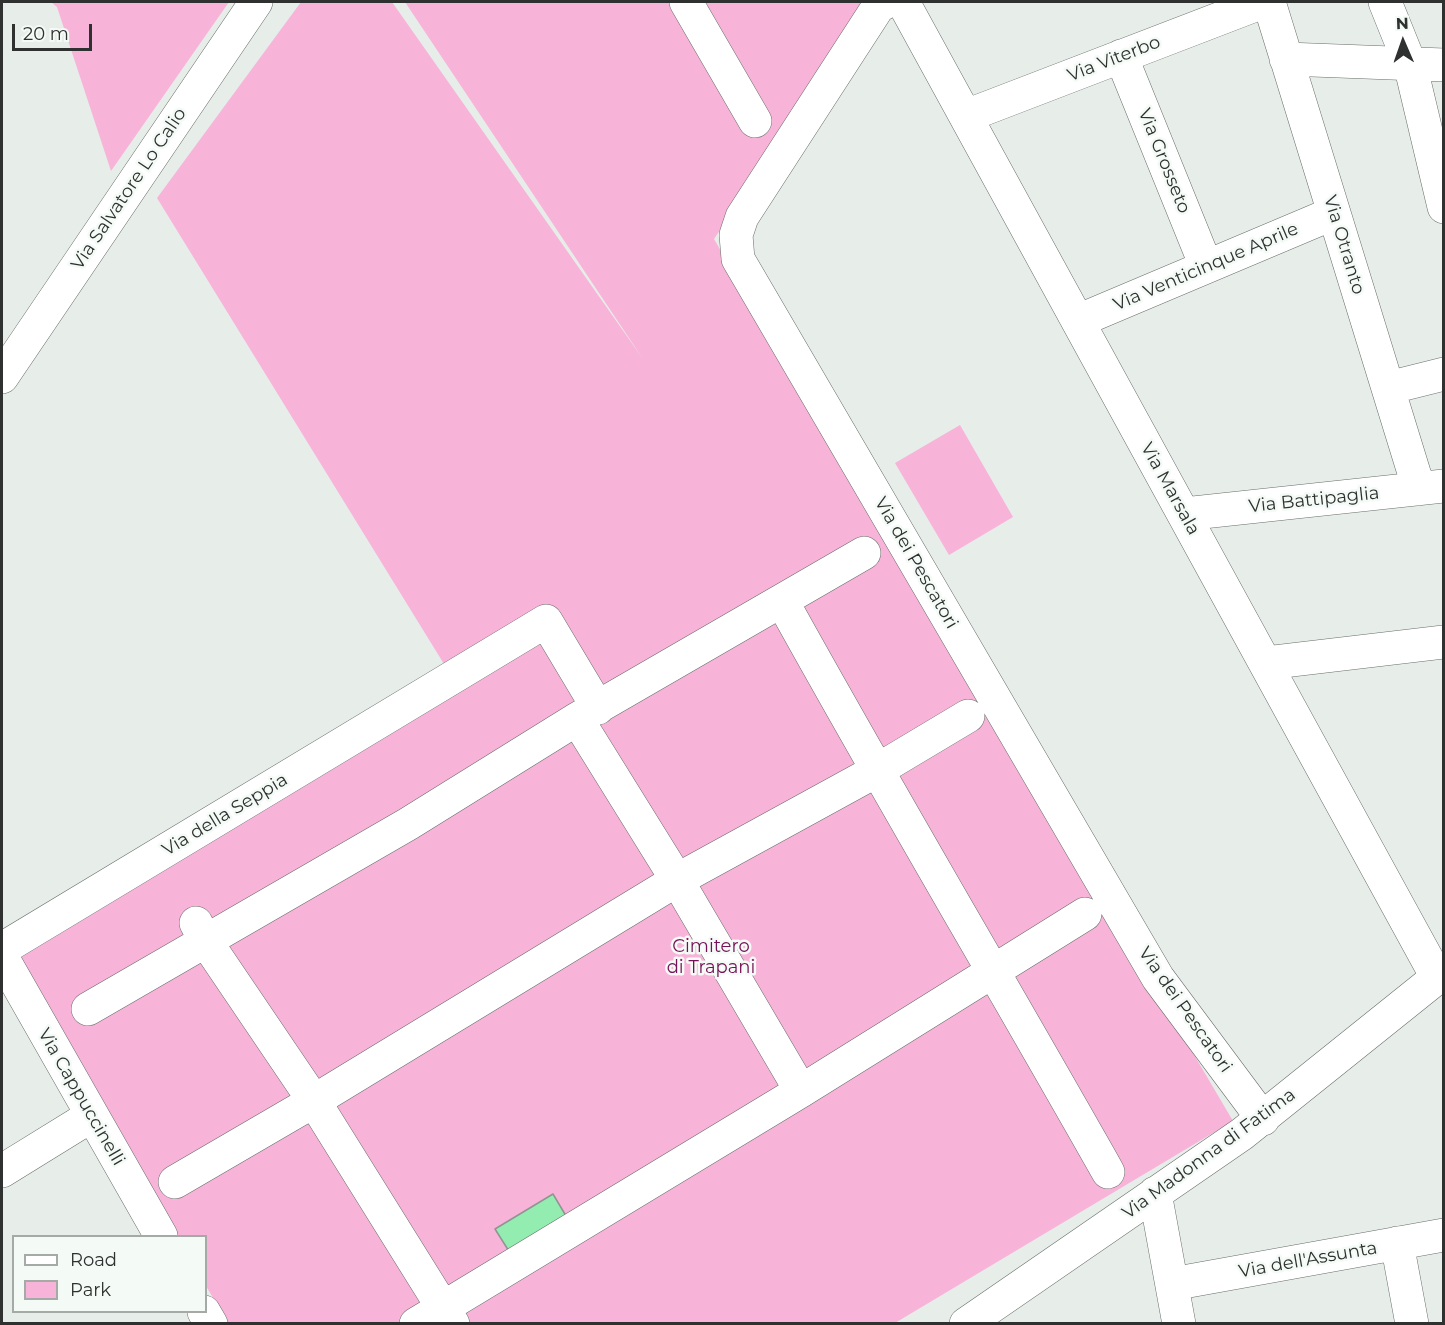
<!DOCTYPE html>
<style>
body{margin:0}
#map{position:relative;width:1445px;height:1325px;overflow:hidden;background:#e7ede8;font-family:Montserrat,sans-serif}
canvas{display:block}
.frame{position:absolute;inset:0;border:3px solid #2f3130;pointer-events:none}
.legend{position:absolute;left:12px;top:1235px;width:195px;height:78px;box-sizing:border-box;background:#f4fbf6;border:2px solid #a5aaa7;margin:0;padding:8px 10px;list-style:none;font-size:18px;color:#2f3130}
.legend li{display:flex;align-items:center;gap:12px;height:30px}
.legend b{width:30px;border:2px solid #a5aaa7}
.north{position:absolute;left:1373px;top:12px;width:60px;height:60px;-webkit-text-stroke:4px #f4fbf6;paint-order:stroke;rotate:358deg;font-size:16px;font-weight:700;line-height:24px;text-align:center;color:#2f3130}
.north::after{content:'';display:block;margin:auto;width:21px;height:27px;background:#2f3130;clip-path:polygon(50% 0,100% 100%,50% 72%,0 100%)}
.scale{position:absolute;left:12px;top:24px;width:80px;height:27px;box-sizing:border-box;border:3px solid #2f3130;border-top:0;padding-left:8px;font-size:18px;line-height:21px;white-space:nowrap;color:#2f3130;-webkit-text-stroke:4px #f4fbf6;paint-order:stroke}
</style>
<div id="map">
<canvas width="1445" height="1325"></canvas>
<div class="frame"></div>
<ul class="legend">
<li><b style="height:8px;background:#fff"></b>Road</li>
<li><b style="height:16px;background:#f8b3d9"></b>Park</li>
</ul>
<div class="north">N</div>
<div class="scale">20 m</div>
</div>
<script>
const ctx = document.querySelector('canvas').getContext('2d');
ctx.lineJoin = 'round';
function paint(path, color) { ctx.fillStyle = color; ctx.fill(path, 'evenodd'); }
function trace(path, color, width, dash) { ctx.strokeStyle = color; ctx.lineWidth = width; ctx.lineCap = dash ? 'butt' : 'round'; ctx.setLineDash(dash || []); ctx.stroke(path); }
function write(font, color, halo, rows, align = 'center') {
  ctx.font = font + ' Montserrat,sans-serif'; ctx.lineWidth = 5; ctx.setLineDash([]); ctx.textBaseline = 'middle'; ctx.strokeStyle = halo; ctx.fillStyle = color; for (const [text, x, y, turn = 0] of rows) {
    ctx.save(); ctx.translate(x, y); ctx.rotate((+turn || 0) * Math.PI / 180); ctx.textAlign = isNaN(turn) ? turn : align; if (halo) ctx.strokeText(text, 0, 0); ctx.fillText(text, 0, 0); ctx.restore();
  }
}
paint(new Path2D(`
 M51,2H229L111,171L57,7Z
 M301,2H392L643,359L405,2H873L714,239L1233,1121L895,1323H228L206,1286V1236H177L10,953L460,690L157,198Z
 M960,425L1013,517L949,555L895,463Z`), '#f8b3d9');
const building = new Path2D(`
 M553,1194L569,1221L512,1256L495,1229Z`);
paint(building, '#93edb1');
trace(building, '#8f9591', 1.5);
const minor = new Path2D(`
 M686,2L755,121
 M886,2L878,7L742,217L736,235L738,259L1158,978L1263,1119
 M903,2L1437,977
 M1269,2L1419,489
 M1385,2L1410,64L1444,207
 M1121,56L1206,266
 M1286,59L1444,65
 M966,116L1263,2
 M1078,321L1334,213
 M2,377L256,2
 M1388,388L1444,374
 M1184,514L1444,486
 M782,601C888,793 1000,981 1108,1172
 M1266,663L1444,642
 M577,719L677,880L801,1091
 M196,923L205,940L314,1101L453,1324
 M2,949L546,621L598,708
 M2,957L161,1236
 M88,1009L408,824L577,719L864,553
 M2,1171L91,1116
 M175,1182L314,1101L677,880L876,771L968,716
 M1155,1193L1179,1324
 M1397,1243L1412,1324
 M1172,1284L1444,1235
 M204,1312L211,1324
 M416,1324L801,1091L1085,914
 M966,1324L1242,1134L1444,972`);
trace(minor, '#686e69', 34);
trace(minor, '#fff', 33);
write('18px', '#2f3130', '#f4fbf6', [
 ["Via Viterbo",1114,59,-21],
 ["Via Grosseto",1164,161,68],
 ["Via Salvatore Lo Calio",129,189,-56],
 ["Via Otranto",1344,245,73],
 ["Via Venticinque Aprile",1206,267,-23],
 ["Via Marsala",1170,489,61],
 ["Via Battipaglia",1314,500,-6],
 ["Via dei Pescatori",916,563,60],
 ["Via della Seppia",225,815,-31],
 ["Via dei Pescatori",1185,1010,55],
 ["Via Cappuccinelli",81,1097,60],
 ["Via Madonna di Fatima",1209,1154,-36],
 ["Via dell'Assunta",1308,1260,-10]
]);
write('18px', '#771157', '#f4fbf6', [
 ["Cimitero",711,947],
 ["di Trapani",711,968]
]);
</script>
